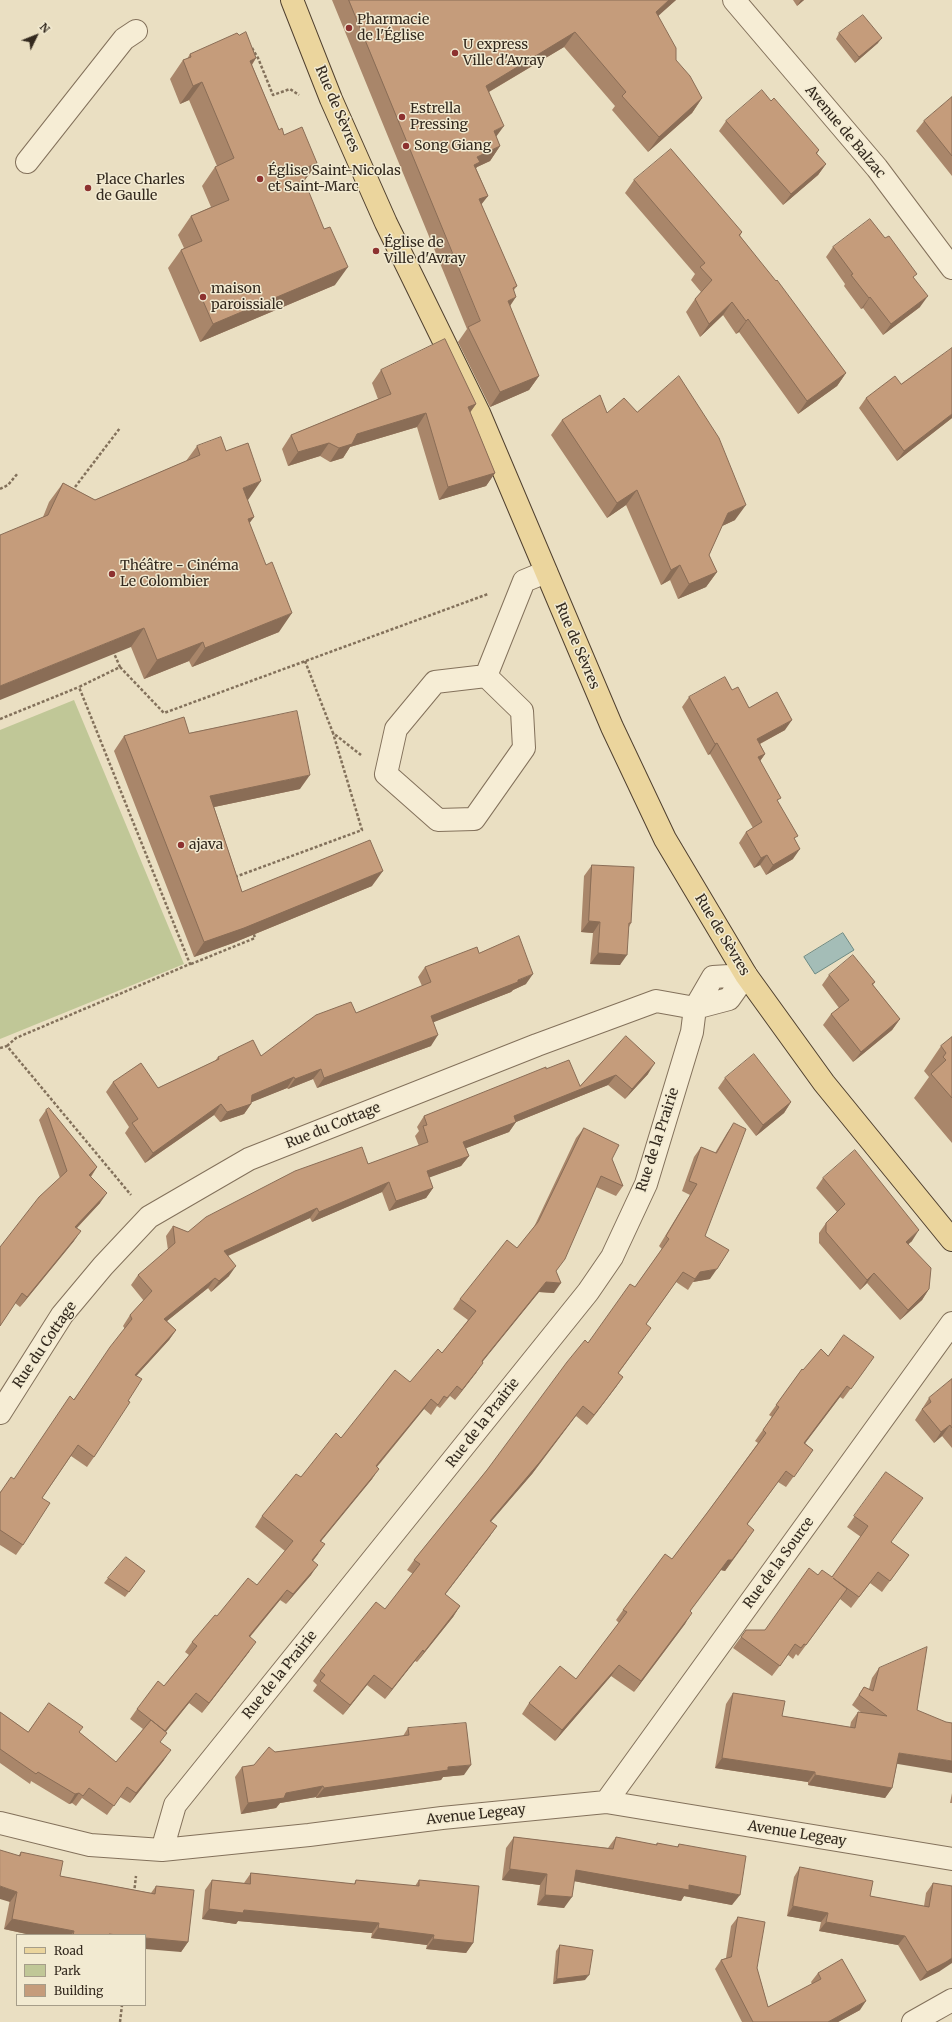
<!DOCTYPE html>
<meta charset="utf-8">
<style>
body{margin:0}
#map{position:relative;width:952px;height:2022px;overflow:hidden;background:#eadfc2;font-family:Merriweather,serif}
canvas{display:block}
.legend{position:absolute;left:16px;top:1934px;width:130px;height:72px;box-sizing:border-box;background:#f2ead1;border:1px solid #a69d89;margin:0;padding:5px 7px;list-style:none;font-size:12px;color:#33291e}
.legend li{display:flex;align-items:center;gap:8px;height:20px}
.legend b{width:20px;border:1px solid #a69d89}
.north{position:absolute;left:16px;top:16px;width:40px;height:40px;-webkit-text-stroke:3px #f2ead1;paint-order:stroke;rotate:47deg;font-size:11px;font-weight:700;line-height:16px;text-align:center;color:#33291e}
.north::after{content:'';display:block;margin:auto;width:14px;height:18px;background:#33291e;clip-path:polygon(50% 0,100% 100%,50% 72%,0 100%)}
</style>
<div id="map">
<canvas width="952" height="2022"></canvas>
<ul class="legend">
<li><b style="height:5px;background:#ebd59d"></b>Road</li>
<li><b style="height:11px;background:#c0c797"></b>Park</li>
<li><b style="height:11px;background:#c59c7b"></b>Building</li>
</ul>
<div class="north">N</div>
</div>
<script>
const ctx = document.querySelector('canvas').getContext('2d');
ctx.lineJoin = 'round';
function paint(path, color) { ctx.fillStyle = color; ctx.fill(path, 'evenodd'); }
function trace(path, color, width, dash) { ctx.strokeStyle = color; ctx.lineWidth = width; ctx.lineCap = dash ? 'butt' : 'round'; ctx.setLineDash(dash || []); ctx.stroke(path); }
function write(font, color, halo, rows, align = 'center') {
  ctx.font = font + ' Merriweather,serif'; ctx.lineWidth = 3; ctx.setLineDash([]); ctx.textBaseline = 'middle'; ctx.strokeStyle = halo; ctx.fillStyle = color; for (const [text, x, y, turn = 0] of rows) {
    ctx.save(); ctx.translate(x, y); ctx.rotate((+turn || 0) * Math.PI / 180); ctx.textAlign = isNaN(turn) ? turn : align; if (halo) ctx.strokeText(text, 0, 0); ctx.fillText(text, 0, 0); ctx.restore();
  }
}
paint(new Path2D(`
 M74,700L184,964L0,1039V730Z`), '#c0c797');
const water = new Path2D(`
 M843,933L854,950L815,974L804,957Z`);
paint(water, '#a4bdb7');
trace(water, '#6c8a84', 1);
const minor = new Path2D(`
 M734,0L877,168L952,268
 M27,162L124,39L136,31
 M486,676L522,711L524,748L474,819L438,820L386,774L396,729L435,682L486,676L524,581L546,572
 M0,1413L62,1315L103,1266L149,1217L249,1159L537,1045L656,1001L695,1008L729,999L746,975
 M606,1802L952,1323
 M0,1823L90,1845L162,1850L309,1835L442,1818L606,1802L952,1859
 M162,1850L175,1805L588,1292L612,1257L646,1184L692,1032L695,1008L713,977L746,975
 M913,2022L952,2000`);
const major = new Path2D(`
 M292,0L331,99L386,223L479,413L612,727L665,839L746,975L824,1083L952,1240`);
trace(minor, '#83715b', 24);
trace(major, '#50402f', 24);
trace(new Path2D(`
 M252,48L258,58L273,95L290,89L299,95
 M0,489L8,485L18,473
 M72,491L120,428
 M305,661L333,733L361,755
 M120,667L164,713L488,594
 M0,719L79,687
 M235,877L362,830L333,733
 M191,964L255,938L253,931
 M7,1046L16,1038L190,964L79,687L120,667L113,651
 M0,1048L7,1046L131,1195
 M134,1893L136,1876
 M120,2022L122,2005`), '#83715b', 2.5, [3, 2]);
trace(minor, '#f6edd5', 22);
trace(major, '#ebd59d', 22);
paint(new Path2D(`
 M332,0H676L658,15L676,60L702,98L692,113L648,152L612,110L615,106L564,47L489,92L496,137L500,146L490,161L477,167L476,168L488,196L481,204L517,286L514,290L510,306L539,376L529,390L490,407L458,342L467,329Z
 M793,0H804L797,6Z
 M839,33L878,43L855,63L836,39Z
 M190,54L256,58L252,65L279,130L284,135L317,163L304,181L335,285L200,342L168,268L181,250L184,248L178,235L191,216L211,207L202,186L215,167L217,166L189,100L180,104L170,79L183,60L187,59Z
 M952,97V176L916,131L924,121Z
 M771,101L819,150L817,154L826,164L818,175L783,205L719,131L726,121Z
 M634,180L742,232L740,236L846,373L837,386L798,414L739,332L736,334L723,315L700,337L686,312L695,299L701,292L691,280L695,274L625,193Z
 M833,247L914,278L920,307L883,335L863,308L861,309L844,286L845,284L826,257Z
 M381,370L476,404L470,412L495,473L486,486L439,500L417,427L350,447L343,458L330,462L320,456L288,466L282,449L291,435L378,399L372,383Z
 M901,384L952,418L897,461L859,408L866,398Z
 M607,413L735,520L722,526L709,555L717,572L706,587L678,599L670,580L661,585L626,505L607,518L551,435L562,420Z
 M197,446L247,500L254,517L249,523L279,632L192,667L189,661L144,679L131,647L43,517L49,502L63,483L95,500L186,461Z
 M732,690L749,708L785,730L760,744L765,754L760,761L795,840L793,859L766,875L760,865L754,868L739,843L746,832L753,828L710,754L708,755L682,707L689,697Z
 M189,733L300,789L214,807L242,892L372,886L233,943L194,957L114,751L124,736Z
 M592,865L631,923L629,927L620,965L590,964L593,933L581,932L584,876Z
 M479,953L526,984L513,990L511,992L433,1022L431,1046L317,1088L313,1079L288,1089L287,1088L251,1102V1104L244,1114L220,1122L214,1115L145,1163L125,1133L129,1127L106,1092L113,1082L158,1088L215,1061L218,1057L261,1056L356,1013L422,986L418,977L425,967Z
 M829,975L875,982L873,985L900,1019L892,1030L853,1062L823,1025L831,1014L839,1008L822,985Z
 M626,1036L648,1074L625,1099L608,1085L516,1122L509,1132L466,1148L469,1156L461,1166L429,1177L433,1188L426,1198L389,1211L382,1192L312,1222L310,1218L228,1256L229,1276L211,1292L208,1288L167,1321L176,1330L169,1340L137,1375L128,1401L94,1457L87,1467L71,1456L42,1498L23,1545L16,1555L0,1545V1492L14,1479L74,1399L125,1329L123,1326L130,1315L144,1301L131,1285L138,1275L168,1250L166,1236L173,1226L188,1232L368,1164L419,1146L415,1136L419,1131L417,1127L424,1116L546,1069L580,1086Z
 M952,1037V1143L914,1098L929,1077L924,1071L941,1046Z
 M725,1078L791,1102L784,1113L756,1136L718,1088Z
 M46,1110L97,1167L91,1177L100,1203L77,1228L74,1241L20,1307L15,1303L60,1178L39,1120Z
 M734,1123L705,1236L710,1279L693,1282L688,1290L676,1282L646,1324L644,1338L618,1374L623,1377L598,1411L587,1425L576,1416L532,1474L491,1521L490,1536L445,1594L460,1606L453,1617L417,1662L415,1661L385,1699L367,1685L343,1715L313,1691L317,1685L313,1681L320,1671L385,1609L413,1574L407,1570L414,1560L487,1470L588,1343L635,1287L662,1249L659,1246L690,1195L682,1191L694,1157L701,1147L715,1153L727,1133Z
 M584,1128L612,1159L623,1186L616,1196L596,1187L556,1271L554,1293L539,1292L482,1362L476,1373L455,1400L450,1396L440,1408L437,1406L431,1415L424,1409L377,1467L372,1479L321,1541L318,1554L313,1561L311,1575L286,1604L280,1600L250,1637L249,1652L202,1713L189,1703L166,1732L160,1742L164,1760L130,1803L120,1797L107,1815L82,1798L76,1806L72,1803L69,1804L31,1781L30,1784L0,1763V1712L28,1732H79L116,1762L143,1729L130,1719L137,1709L164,1686L189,1655L185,1652L192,1642L217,1616L257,1585L285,1551L255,1527L262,1516L301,1477L341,1438L410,1382L442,1353L468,1320L453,1309L460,1299L517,1248L533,1229L576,1138Z
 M823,1178L912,1241L908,1244L929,1289L922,1300L900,1320L867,1283L860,1290L819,1243V1233L826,1223L837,1212L816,1188Z
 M828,1356L867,1367L843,1399L840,1397L805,1443L813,1450L786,1487L778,1482L747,1525V1541L725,1571L721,1570L690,1611L685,1624L634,1692L611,1676L555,1741L522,1714L529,1703L576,1679L619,1623L616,1620L623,1610L672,1559L707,1513L758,1443L755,1441L772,1417L769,1415L802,1369L803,1370Z
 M952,1379V1448L942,1436L934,1443L915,1420L929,1398Z
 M886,1472L891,1542L909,1555L882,1592L870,1583L851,1608L840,1599L798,1656L796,1654L793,1659L788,1655L772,1676L733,1648L746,1630H765L818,1575L832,1577L861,1537L847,1527Z
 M141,1576L125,1597L104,1583L108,1578Z
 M879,1668L897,1764L892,1788L885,1798L808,1785V1782L715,1768L726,1704L733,1693L782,1716L850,1727L851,1722L858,1712L862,1713L852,1705L864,1687L869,1689L872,1678Z
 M408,1728L464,1775L443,1777L441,1780L316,1798V1797L280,1803L276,1808L241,1814L235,1777L242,1767L254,1765L275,1752L403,1736Z
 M952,1793V1803H950Z
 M514,1837L608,1848L616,1837L656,1845L657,1843L677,1847L679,1844L732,1905L684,1896L681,1901L574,1881L564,1908L537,1905L540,1885L502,1880L506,1848Z
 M21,1852L60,1876L151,1893L156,1886L188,1942L181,1952L145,1935H31L4,1929L19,1855Z
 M800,1867L870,1896L924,1906L926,1893L933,1883L940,1971L920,1981L898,1945L819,1931L821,1922L787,1916L794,1877Z
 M251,1873L354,1884L356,1880L415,1886L419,1880L473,1943L466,1953L426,1949L427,1945L371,1938L372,1933L238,1921L236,1924L202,1919L205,1890L212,1880L244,1883Z
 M738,1917L757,1968L768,2007L812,1984L811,1982L818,1973L860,2010L838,2022H742L715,1969L721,1960L726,1958L731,1926Z
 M560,1945L585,1980L553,1984L556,1951Z`), '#a9866a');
paint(new Path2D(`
 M669,0H676L646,27L656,12Z
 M801,0H804L797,6Z
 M575,32L564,47L475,100L486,86Z
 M882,38L878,43L855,63L859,57Z
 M256,58L243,77L250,61Z
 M202,82L189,100L180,104L193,86Z
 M702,98L692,113L648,152L659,137Z
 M504,126L493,141L494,131Z
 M500,146L490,161L477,167L470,177L477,157Z
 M317,163L293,197L303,169Z
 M826,164L818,175L783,205L791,194Z
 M488,196L477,210L479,199Z
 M348,267L335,285L200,342L213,324Z
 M928,296L920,307L883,335L891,324Z
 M516,297L506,312L508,301Z
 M870,297L863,308L861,309L869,298Z
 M732,302L723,315L700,337L709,324Z
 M748,319L739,332L736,334L746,321Z
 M846,373L837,386L798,414L807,401Z
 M539,376L529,390L490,407L500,392Z
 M476,404L467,417L468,407Z
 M426,413L417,427L350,447L343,458L330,462L339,448L357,434Z
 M952,414V418L897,461L904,451Z
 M329,443L320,456L288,466L298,452Z
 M495,473L486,486L439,500L448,487Z
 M261,481L248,500L229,507L243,488Z
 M637,490L626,505L607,518L617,503Z
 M746,505L735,520L718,528L728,513Z
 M254,517L240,536L248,519Z
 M680,565L670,580L661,585L671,570Z
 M717,572L706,587L678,599L689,584Z
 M292,613L279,632L192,667L205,648Z
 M144,628L131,647L0,700V686Z
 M203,642L189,661L144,679L157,660Z
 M792,720L785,730L750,749L757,739Z
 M717,743L710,754L708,755L715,744Z
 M765,754L758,764V757Z
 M310,775L300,789L200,810L210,796Z
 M800,849L793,859L766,875L773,865Z
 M767,855L760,865L754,868L761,858Z
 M383,871L372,886L233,943L194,957L204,942Z
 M589,921L600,922L593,933L581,932Z
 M598,953L627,955L620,965L590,964Z
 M533,974L526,984L513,990L511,992L424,1026L431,1016Z
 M900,1019L892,1030L853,1062L861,1052Z
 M438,1035L431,1046L317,1088L324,1078Z
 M655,1063L648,1074L625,1099L632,1089Z
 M321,1069L313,1079L288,1089L295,1079Z
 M616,1075L608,1085L516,1122L509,1132L456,1152L463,1142L514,1116Z
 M294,1077L287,1088L245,1105L252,1095Z
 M791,1102L784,1113L756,1136L763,1125Z
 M221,1104L214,1115L145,1163L153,1153Z
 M251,1104L244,1114L220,1122L227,1112Z
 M469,1156L461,1166L420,1181L427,1171Z
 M97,1167L90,1177L89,1175Z
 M389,1182L382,1192L312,1222L319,1212Z
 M433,1188L426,1198L389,1211L396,1201Z
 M107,1193L100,1203L69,1236L75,1227Z
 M317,1208L310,1218L216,1261L224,1251Z
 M919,1230L912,1241L899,1253L906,1242Z
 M81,1231L74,1241L20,1307L27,1297Z
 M236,1266L229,1276L211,1292L219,1281Z
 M717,1269L710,1279L693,1282L700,1272Z
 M874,1273L867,1283L860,1290L867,1280Z
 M215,1278L208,1288L157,1329L164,1319Z
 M546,1282L561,1283L554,1293L539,1292L475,1371L482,1361Z
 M929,1289L922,1300L900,1320L908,1310Z
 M176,1330L169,1340L128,1385L135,1375Z
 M483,1363L476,1373L455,1400L462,1390Z
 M623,1377L616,1387L587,1425L594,1415Z
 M847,1386L840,1397L797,1454L804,1443Z
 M431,1399L424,1409L369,1476L376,1466Z
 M583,1406L532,1474L483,1531L490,1521Z
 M950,1425L942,1436L934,1443L941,1432Z
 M379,1469L372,1479L313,1551L320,1541Z
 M497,1526L490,1536L438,1604L445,1594Z
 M754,1530L725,1571L721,1570L683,1622L728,1560Z
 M325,1544L318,1554L305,1570L312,1560Z
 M318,1565L311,1575L286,1604L293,1594Z
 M287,1590L280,1600L242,1646L249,1636Z
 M460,1606L453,1617L417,1662L424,1652Z
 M692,1613L685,1624L634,1692L641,1681Z
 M256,1642L249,1652L202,1713L209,1703Z
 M423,1650L415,1661L385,1699L392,1689Z
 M619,1665L611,1676L555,1741L562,1730Z
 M374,1675L367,1685L343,1715L350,1705Z
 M196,1693L189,1703L158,1741L165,1731Z
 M171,1750L164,1760L130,1803L136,1793Z
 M899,1753L952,1761V1773L892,1763Z
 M722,1758L815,1772L808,1782L715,1768Z
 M471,1765L464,1775L443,1777L441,1780L316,1798L324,1788L448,1767Z
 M815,1775L892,1788L885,1798L808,1785Z
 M323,1786L316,1797L280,1803L276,1808L241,1814L248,1803L286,1793Z
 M79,1793L72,1803L69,1804L75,1794Z
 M510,1869L547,1874L540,1885L502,1880Z
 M576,1870L689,1885L740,1895L732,1905L684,1896L681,1901L568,1880Z
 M0,1886L17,1892L10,1902L0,1899Z
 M545,1895L572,1897L564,1908L537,1905Z
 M793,1906L828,1913L821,1922L787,1916Z
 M209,1909L244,1910L379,1923L372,1933L238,1921L236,1924L202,1919Z
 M12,1919L74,1931L71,1935H31L4,1929Z
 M826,1922L905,1936L898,1945L819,1931Z
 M378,1928L434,1935L427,1945L371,1938Z
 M145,1938L188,1942L181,1952L145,1949Z
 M433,1939L473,1943L466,1953L426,1949Z
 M952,1958V1963L940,1971L920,1981L927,1972Z
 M589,1975L585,1980L553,1984L557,1979Z
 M866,2001L860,2010L838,2022H828Z`), '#8a6d56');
const building = new Path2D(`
 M349,0H669L656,12L676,48V60L690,76L702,98L659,137L622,96L626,92L575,32L486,86L504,126L494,131L500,146L477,157L480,162L474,165L488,196L479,199L517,286L513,288L516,297L508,301L539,376L500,392L468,327L480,321Z
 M863,15L882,38L859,57L839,33Z
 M246,32L256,58L250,61L279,130L282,128L284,135L302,127L317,163L303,169L306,178L304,180L324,229L330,227L348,267L213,324L181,250L202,241L191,216L229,200L215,167L234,158L202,82L193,86L183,60L191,57L190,54L237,33L239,35Z
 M762,90L771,101L774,98L819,150L816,153L826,164L791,194L726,121Z
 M952,97V156L924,121Z
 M671,149L742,232L739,235L776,281L777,280L846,373L807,401L748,319L746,321L732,302L709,324L695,299L712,280L700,267L705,263L634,180Z
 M870,219L885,238L889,236L917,274L913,277L928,296L891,324L870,297L869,298L851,275L853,274L833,247Z
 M445,339L476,404L468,407L495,473L448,487L426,413L357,434L352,444L339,448L329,443L298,452L291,435L391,394L381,370Z
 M952,348V414L904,451L866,398L895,376L901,384Z
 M679,376L719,438L746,505L728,513L709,555L717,572L689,584L680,565L671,570L637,490L617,503L562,420L600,395L607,413L624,398L637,412Z
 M221,437L226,451L248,443L261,481L243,488L254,517L248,519L266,565L272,562L292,613L205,648L203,642L157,660L144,628L0,686V535L48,515L63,483L95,500L200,455L197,446Z
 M725,677L732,690L738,687L749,708L777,692L792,720L757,739L765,754L758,757L781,798L777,800L798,836L794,838L800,849L773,865L767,855L761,858L746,832L762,822L717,743L715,744L689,697Z
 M297,711L310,775L210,796L242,892L370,840L383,871L244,928L204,942L124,736L184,717L189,733Z
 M592,865L634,867L631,923H629L627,955L598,953L600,922L589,921Z
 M519,936L533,974L518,980V982L431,1016L438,1035L324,1078L321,1069L295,1079L294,1077L252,1095L251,1104L227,1112L221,1104L153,1153L132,1123L138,1119L113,1082L141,1063L158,1088L219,1059L218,1057L253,1040L261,1056L316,1015L351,1002L356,1013L431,982L425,967L477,947L479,953Z
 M853,955L875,982L872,984L900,1019L861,1052L831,1014L849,1000L829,975Z
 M626,1036L655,1063L632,1089L616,1075L514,1116L516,1122L463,1142L469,1156L427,1171L433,1188L396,1201L389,1182L319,1212L317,1208L224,1251L236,1266L219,1281L215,1278L164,1319L176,1330L135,1375L142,1379L128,1401L130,1402L94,1457L78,1445L42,1498L50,1503L23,1545L0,1530V1493L11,1477L14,1479L70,1396L74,1400L110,1347L132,1319L130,1315L152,1291L138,1275L175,1243L173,1226L188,1232L206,1217L295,1171L362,1147L368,1164L428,1142L423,1126L427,1125L424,1116L546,1067V1069L569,1060L580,1086Z
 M952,1037V1098L931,1074L946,1060L943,1057L946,1053L941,1046Z
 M754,1054L791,1102L763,1125L725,1078Z
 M49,1108L97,1167L89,1175L107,1193L75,1227L81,1231L27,1297L22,1293L0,1326V1247L39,1197L67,1171L46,1110Z
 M734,1123L746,1129L705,1236L729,1250L717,1269L700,1272L695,1279L683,1272L646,1324L651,1328L618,1373L623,1377L605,1401L594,1415L583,1406L539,1463L490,1521L497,1526L445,1594L460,1606L424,1652L423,1650L392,1689L374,1675L350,1705L320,1681L325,1675L320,1671L376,1602L385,1609L420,1564L414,1560L487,1470L567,1362L585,1340L588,1343L630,1284L635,1287L669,1239L666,1236L697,1184L689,1181L701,1147L716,1153Z
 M584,1128L619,1145L612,1159L623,1186L601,1176L565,1259L556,1271L561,1283L546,1282L482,1361L483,1363L462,1390L457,1386L447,1398L444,1396L438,1405L431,1399L376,1466L379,1469L320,1541L325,1544L312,1560L318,1565L293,1594L287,1590L249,1636L256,1642L209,1703L196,1693L165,1731L137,1709L158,1681L164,1686L197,1646L192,1642L215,1615L217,1616L248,1578L257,1585L293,1541L262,1516L296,1474L301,1477L336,1433L341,1438L395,1370L410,1382L438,1349L442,1353L476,1311L460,1299L507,1240L517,1248L538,1222Z
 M855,1150L919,1230L906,1242L931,1268L929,1289L908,1310L874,1273L867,1280L826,1232V1223L845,1204L823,1178Z
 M844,1335L874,1357L851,1389L847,1386L804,1443L813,1450L794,1477L786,1471L747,1524L754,1530L732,1560H728L690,1611L692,1613L641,1681L619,1665L562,1730L529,1703L560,1666L576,1679L627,1612L623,1610L665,1554L672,1559L707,1513L766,1433L763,1430L779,1407L776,1405L802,1369L803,1370L821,1349L828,1356Z
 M952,1379V1428L950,1425L941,1432L922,1409L931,1402L929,1398Z
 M886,1472L923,1498L891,1542L909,1555L890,1581L878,1572L859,1597L833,1578L847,1589L806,1645L804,1644L801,1648L795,1644L780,1666L741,1637L746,1630H765L809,1568L818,1575L822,1570L832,1577L868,1526L854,1516Z
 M126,1557L145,1571L129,1592L108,1578Z
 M927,1647L917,1710L946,1722L952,1723V1761L899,1753L892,1788L815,1775V1772L722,1758L733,1693L785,1701L782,1716L855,1728L858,1712L887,1716L859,1695L864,1687L873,1691L879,1668Z
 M49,1703L83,1727L79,1732L116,1762L151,1720L167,1733L160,1742L171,1750L136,1793L127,1787L114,1806L89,1788L83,1796L79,1793L75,1794L38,1772L36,1774L0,1749V1712L28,1732Z
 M466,1723L471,1765L448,1767V1770L324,1788L323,1786L286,1793L284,1798L248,1803L242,1767L254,1765L269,1747L275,1752L409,1735L408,1728Z
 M514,1837L613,1849L616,1837L657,1845V1843L678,1847L679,1844L746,1856L740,1895L689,1885V1890L576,1870L572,1897L545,1895L547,1874L510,1869Z
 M0,1850L20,1856L21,1852L63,1861L60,1876L155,1894L156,1886L194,1890L188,1942L145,1938V1935H117L109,1934V1935H73L74,1931L12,1919L17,1892L0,1886Z
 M800,1867L873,1881L870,1896L929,1907L933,1883L952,1886V1958L946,1962L927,1972L905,1936L826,1922L828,1913L793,1906Z
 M251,1873L355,1884L356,1880L419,1886V1880L479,1886L473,1943L433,1939L434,1935L378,1928L379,1923L244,1910L243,1913L209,1909L212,1880L250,1884Z
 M738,1917L765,1922L757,1968L768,2007L821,1979L818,1973L842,1959L866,2001L828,2022H753L721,1960L731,1957Z
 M560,1945L593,1950L589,1975L557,1979Z`);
paint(building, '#c59c7b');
trace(building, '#8a6d56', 1);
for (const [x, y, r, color] of [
 [349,28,4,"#8d3230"],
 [455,53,4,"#8d3230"],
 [402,117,4,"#8d3230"],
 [406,146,4,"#8d3230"],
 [260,179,4,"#8d3230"],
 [88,188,4,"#8d3230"],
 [376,251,4,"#8d3230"],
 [203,297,4,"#8d3230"],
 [112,574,4,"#8d3230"],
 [181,845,4,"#8d3230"]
]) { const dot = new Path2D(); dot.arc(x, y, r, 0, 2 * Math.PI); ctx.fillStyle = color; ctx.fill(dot); trace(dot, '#f2ead1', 1.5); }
write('14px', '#33291e', '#f2ead1', [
 ["Pharmacie",357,20],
 ["de l'Église",357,36],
 ["U express",463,45],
 ["Ville d'Avray",463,61],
 ["Estrella",410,109],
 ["Pressing",410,125],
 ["Song Giang",414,146],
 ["Église Saint-Nicolas",268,171],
 ["et Saint-Marc",268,187],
 ["Place Charles",96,180],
 ["de Gaulle",96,196],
 ["Église de",384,243],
 ["Ville d'Avray",384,259],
 ["maison",211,289],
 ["paroissiale",211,305],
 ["Théâtre - Cinéma",120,566],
 ["Le Colombier",120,582],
 ["ajava",189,845]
], 'left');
write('14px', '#33291e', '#f2ead1', [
 ["Rue de Sèvres",337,109,67],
 ["Avenue de Balzac",845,132,50],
 ["Rue de Sèvres",577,646,67],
 ["Rue de Sèvres",722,935,59],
 ["Rue du Cottage",333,1126,-22],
 ["Rue de la Prairie",658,1140,-72],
 ["Rue du Cottage",45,1345,-56],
 ["Rue de la Prairie",483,1423,-52],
 ["Rue de la Source",779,1563,-54],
 ["Rue de la Prairie",280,1675,-51],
 ["Avenue Legeay",476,1815,-6],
 ["Avenue Legeay",797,1834,9]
]);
</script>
